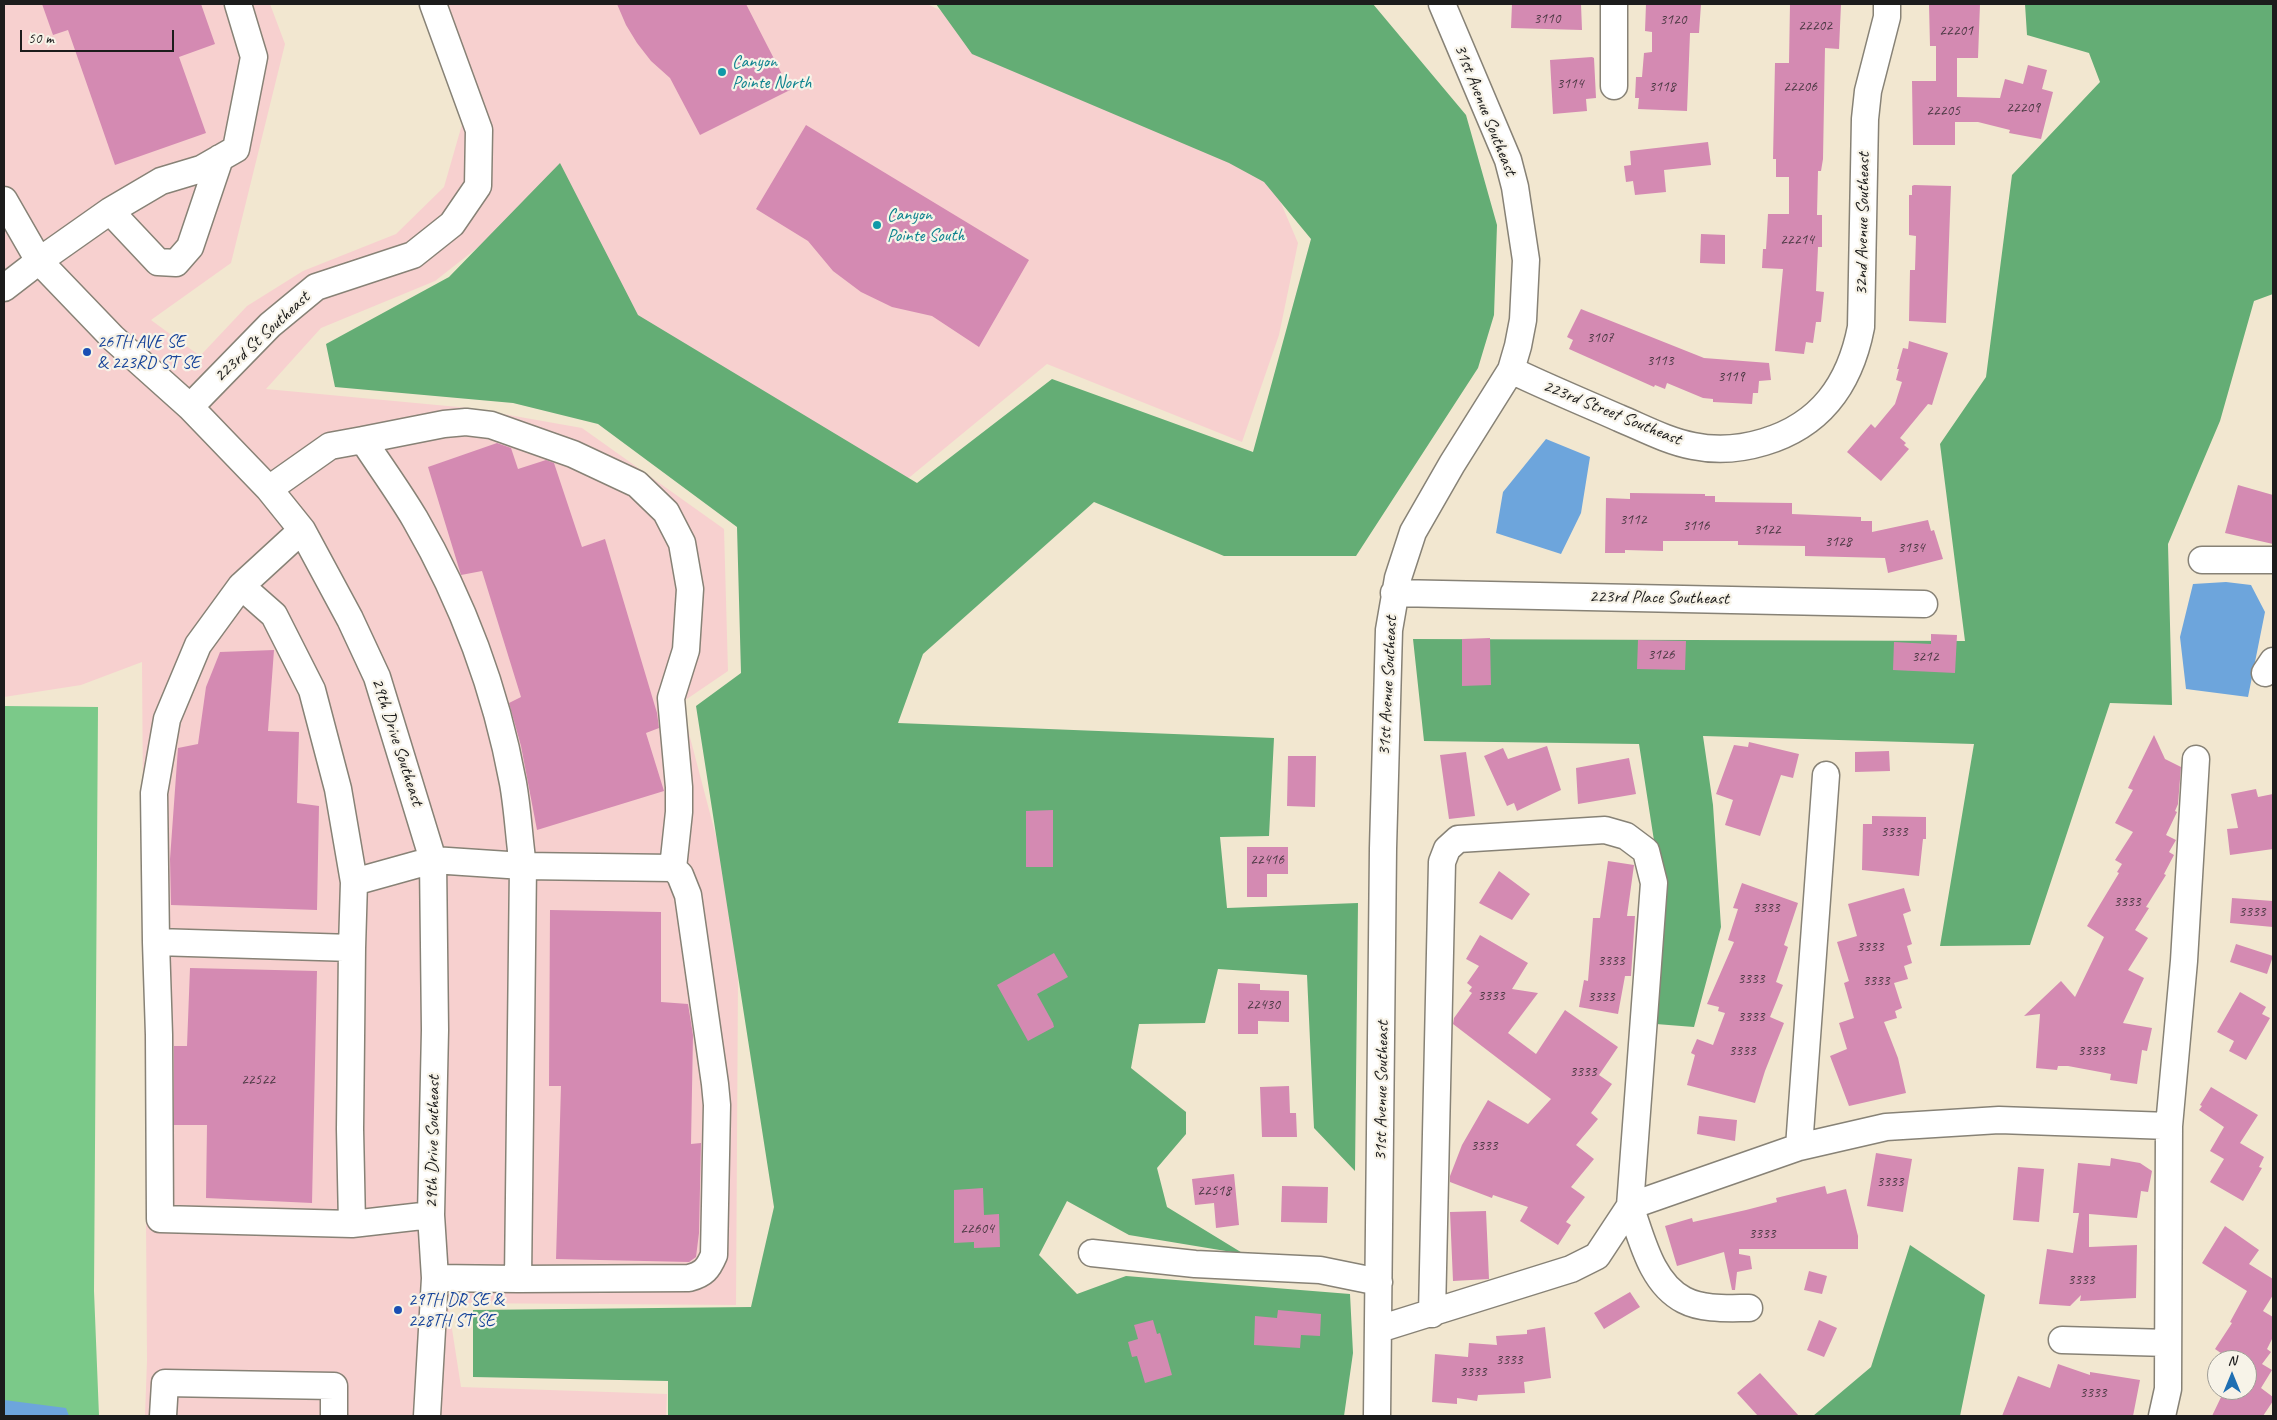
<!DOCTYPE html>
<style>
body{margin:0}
#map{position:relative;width:2277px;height:1420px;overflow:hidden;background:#f2e7d0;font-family:Caveat,sans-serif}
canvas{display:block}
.frame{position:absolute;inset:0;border:5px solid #1c1c1c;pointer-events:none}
.north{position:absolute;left:2207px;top:1350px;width:50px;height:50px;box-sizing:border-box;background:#f7f3e8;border:1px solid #9f9d96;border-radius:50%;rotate:0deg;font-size:14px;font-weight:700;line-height:20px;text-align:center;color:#1c1c1c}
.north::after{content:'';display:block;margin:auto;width:18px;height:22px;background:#1f6fb2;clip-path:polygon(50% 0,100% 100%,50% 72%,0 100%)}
.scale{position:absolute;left:20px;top:30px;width:154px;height:22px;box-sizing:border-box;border:2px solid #1c1c1c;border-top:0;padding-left:6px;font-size:15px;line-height:18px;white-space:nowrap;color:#1c1c1c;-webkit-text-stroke:4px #f7f3e8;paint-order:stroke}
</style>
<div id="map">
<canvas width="2277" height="1420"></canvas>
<div class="frame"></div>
<div class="north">N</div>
<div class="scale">50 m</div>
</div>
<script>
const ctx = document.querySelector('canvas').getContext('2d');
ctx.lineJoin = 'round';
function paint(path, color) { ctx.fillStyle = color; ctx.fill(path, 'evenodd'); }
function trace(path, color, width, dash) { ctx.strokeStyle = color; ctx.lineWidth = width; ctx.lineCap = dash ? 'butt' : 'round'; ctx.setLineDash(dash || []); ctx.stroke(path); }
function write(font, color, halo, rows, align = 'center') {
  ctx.font = font + ' Caveat,sans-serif'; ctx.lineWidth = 4.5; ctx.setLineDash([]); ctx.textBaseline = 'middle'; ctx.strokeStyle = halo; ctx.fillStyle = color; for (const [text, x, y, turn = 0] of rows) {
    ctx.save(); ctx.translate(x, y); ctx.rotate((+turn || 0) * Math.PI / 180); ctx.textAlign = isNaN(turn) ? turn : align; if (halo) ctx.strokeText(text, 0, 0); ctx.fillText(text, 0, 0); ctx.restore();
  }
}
paint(new Path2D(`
 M4,4H270L285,44L231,263L151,320L200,356L247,306L303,271L396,234L444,187L465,114L429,4H927L1264,163L1298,243L1279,335L1242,442L1047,364L905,481L626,322L565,179L435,281L321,328L266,389L469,408L582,428L724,529L728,671L681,703L728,882L738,980L736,1305L448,1303L461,1387L667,1394L666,1416H145L147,1360L142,662L81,685L4,697Z`), '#f7d0cf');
paint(new Path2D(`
 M4,706L98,707L94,1291L99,1416H4Z`), '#7bc989');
paint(new Path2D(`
 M936,4H1373L1466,115L1497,225L1494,315L1478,368L1356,556H1224L1094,502L923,654L898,723L1274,738L1269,836L1220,837L1227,908L1358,903L1355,1171L1314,1128L1307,975L1218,969L1205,1023L1139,1024L1131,1068L1186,1112V1134L1157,1168L1167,1207L1244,1254L1129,1235L1067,1201L1039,1255L1077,1294L1126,1276L1350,1294L1353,1353L1344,1416H668V1381L473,1377V1310L751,1307L774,1207L696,706L741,673L737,527L598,424L513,403L335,387L326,344L449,277L560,163L638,315L917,483L1052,379L1253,452L1311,239L1264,182L1229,163L972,54Z
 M2025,4H2273V294L2254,301L2220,421L2168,544L2172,705L2110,703L2030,945L1940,946L1974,744L1703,736L1713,805L1721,927L1694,1027L1656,1024L1664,905L1639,744L1424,741L1413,639L1965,641L1940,444L1986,377L2012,175L2100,82L2089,53L2027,35Z
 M1910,1245L1985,1295L1960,1416H1813L1871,1367Z`), '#64ad75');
paint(new Path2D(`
 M1546,439L1590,457L1581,513L1561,554L1496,533L1503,492Z
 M2226,582L2251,585L2265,612L2248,697L2186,689L2180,637L2193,584Z
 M4,1400L66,1408L69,1416H4Z`), '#6da5dc');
paint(new Path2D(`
 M42,4H201L215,44L179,57L206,133L115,165L68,30L53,35Z
 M617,4H746L790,90L700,135L670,78L651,61L637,43L626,25Z
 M1512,4H1581L1582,30L1511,28Z
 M1646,4H1701L1699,33H1690L1687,111L1638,109L1639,98H1635L1636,77H1642L1644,53L1652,52V32L1645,31Z
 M1790,4H1841L1839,49L1825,48L1823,159L1821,171H1818L1817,215H1822V247H1818L1816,291L1824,292L1821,322H1816L1813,343L1806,342L1804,354L1775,351L1783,269L1762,268L1763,249H1766L1768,214H1789V177H1776V159H1773L1775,63H1789Z
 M1929,4H1980L1978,58H1957V97L2000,98L2005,79L2023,84L2028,65L2047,70L2042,89L2053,92L2041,139L2009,133L2010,130L1978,122H1955V145H1913L1912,81H1936V46H1930Z
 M1592,57L1594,58L1596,98L1586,99L1587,111L1553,114L1550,60Z
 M806,125L1029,260L979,347L932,316L892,307L861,292L833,271L808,241L756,209Z
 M1708,142L1711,165L1664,170L1666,192L1635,195L1633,181L1626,182L1624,166L1631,165L1630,151Z
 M1914,185L1951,186L1946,323L1909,321L1910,270H1915L1916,236L1909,235V195H1912V186Z
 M1701,234L1725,235V264L1700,263Z
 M1581,309L1704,358L1769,363L1771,380L1759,381L1758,393H1753L1752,404L1713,402V399L1703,398L1667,383L1665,389L1655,385L1654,387L1569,349L1573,340L1567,337Z
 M1909,341L1948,353L1932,405L1928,404L1900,438L1906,443L1904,445L1909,449L1881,481L1847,452L1871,424L1875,428L1895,404L1902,382L1896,380L1899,369H1897L1903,348L1908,349Z
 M497,443L511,448L518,469L546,460L554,463L582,547L605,539L657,713L659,728L646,733L664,791L537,830L521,746L509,703L521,697L482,571L461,575L428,467Z
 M2238,485L2273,495V544L2225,533Z
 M1630,493L1705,494V496H1715V502L1792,503V514L1861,517V521H1872V532L1928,520L1931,531L1934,530L1943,559L1888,573L1885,558L1805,556V546L1738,545V541H1663V551L1625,550V553H1605L1606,498L1630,499Z
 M1931,634L1957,635L1955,673L1893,670L1894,642L1931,644Z
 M1490,638L1491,685L1462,686V639Z
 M1638,640L1686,641L1685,670L1637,669Z
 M274,650L268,731L299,732L297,803L319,806L317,910L171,905L170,859L178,748L198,744L206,687L220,652Z
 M2154,735L2165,759L2181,767L2178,804L2175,811L2177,812L2166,835L2176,840L2169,852L2174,855L2164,874L2166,875L2146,907L2149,908L2135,930L2148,938L2128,970L2144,978L2123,1023L2152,1028L2147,1051L2142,1050L2137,1084L2110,1080L2111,1074L2068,1066H2058L2057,1070L2036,1068L2040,1014L2024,1016L2061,981L2075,997L2104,937L2087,926L2119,873L2117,872L2122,864L2115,860L2133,832L2115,823L2133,790L2128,788Z
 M1749,742L1799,754L1793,778L1781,775L1760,836L1725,825L1733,800L1716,794L1734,745L1748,747Z
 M1547,746L1561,790L1517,811L1514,803L1507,806L1484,756L1503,748L1508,759Z
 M1889,751L1890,771L1855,772V752Z
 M1466,752L1475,816L1449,819L1440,755Z
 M1288,756H1316L1315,807L1287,806Z
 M1629,758L1636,794L1578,804L1576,768Z
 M2256,789L2258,797L2273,794V849L2230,855L2227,829L2238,828L2231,794Z
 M1053,810V867H1026V811Z
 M1872,816L1926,817V839H1923L1919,876L1862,870L1863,824H1872Z
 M1247,847H1288V874H1267V897H1247Z
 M1608,861L1634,865L1627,916H1635L1631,976H1625L1618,1014L1579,1007L1584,980L1588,981L1593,918H1600Z
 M1499,871L1530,894L1512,920L1479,903Z
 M1742,883L1798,903L1784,945L1788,947L1776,982L1783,985L1770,1017L1784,1023L1765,1071L1755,1103L1687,1085L1695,1055L1691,1053L1697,1039L1713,1045L1725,1013L1718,1011L1719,1007L1707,1004L1734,942L1728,940L1738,909L1733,908Z
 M1904,888L1911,911L1903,914L1912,944L1907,946L1912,963L1904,966L1908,979L1894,983L1902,1008L1895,1011L1897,1018L1884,1022L1898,1058L1906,1093L1849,1106L1830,1056L1847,1049L1839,1023L1854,1018L1844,983L1849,981L1837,942L1857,936L1848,904Z
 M2232,898L2273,901V927L2230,923Z
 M550,910L661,912V1002L688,1004L693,1035L691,1144L701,1143L699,1233L696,1257L689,1262L556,1259L561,1086H549Z
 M1480,935L1528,963L1512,989L1538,993L1508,1033L1536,1054L1565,1010L1618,1047L1599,1075L1612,1084L1591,1113L1598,1119L1576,1145L1594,1159L1571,1187L1585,1197L1566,1222L1571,1225L1558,1245L1520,1221L1528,1207L1493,1195L1492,1198L1450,1182V1176L1462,1145L1488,1100L1528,1124L1551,1099L1453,1024L1454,1018L1472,993L1469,991L1472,987L1467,983L1479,966L1466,959Z
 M2236,944L2273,956L2267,974L2230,962Z
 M1054,953L1068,977L1037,994L1053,1023L1054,1027L1028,1041L997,985Z
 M190,968L317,971L312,1203L206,1198L207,1125H174V1046H187Z
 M1238,983L1260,984V990L1289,991V1022L1258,1021V1034H1238Z
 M2240,992L2266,1007L2262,1014L2270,1018L2246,1060L2229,1051L2234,1041L2217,1032Z
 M1289,1086L1290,1113H1296L1297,1137H1262L1260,1087Z
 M2211,1087L2258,1115L2240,1143L2264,1157L2259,1167L2262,1168L2243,1201L2210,1182L2224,1159L2210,1151L2224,1127L2199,1110L2202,1106L2200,1105Z
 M1699,1116L1737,1120L1735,1141L1697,1134Z
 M1876,1153L1912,1159L1903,1212L1867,1206Z
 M2111,1158L2140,1163L2152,1171L2148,1192L2141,1191L2137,1218L2089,1214V1247L2137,1245L2136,1298L2080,1301L2081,1295L2070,1306L2039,1304L2047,1249L2073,1253L2079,1213H2073L2078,1163L2110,1166Z
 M2018,1167L2044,1169L2039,1222L2013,1220Z
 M1234,1174L1239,1225L1216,1228L1214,1203L1195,1205L1192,1179Z
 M1282,1186L1328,1187L1327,1223L1281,1222Z
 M1825,1186L1827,1194L1846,1189L1858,1236V1249H1739V1254L1750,1256L1752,1269L1737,1272L1735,1290H1732L1724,1252L1677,1266L1665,1226L1692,1218L1693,1222L1746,1210L1777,1202L1776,1198Z
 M983,1188L984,1215L999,1214L1000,1247L974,1248V1242L954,1243V1190Z
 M1486,1211L1489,1279L1453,1281L1450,1212Z
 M2225,1226L2259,1250L2249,1264L2273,1279V1295L2263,1311L2273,1317V1337L2267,1349L2271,1352L2262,1364L2272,1370L2261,1388L2273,1397V1401L2263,1416H2212L2223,1393L2218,1390H2247V1360H2231L2215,1349L2232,1323L2230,1322L2247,1291L2202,1263Z
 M1809,1271L1827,1276L1822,1294L1804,1290Z
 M1630,1292L1640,1307L1604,1329L1594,1313Z
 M1278,1310L1321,1314L1320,1336L1301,1335L1300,1348L1254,1345L1255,1316L1277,1318Z
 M1153,1320L1157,1334L1160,1333L1172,1375L1145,1383L1137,1356L1132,1357L1128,1342L1138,1339L1134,1325Z
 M1819,1320L1837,1328L1824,1357L1807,1350Z
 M1545,1327L1551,1378L1524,1382L1525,1393L1478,1395L1477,1401L1457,1398V1404L1432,1402L1435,1354L1468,1357L1469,1343L1497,1345L1496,1336L1527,1334V1330Z
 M2058,1364L2090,1375V1372L2140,1380L2133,1416H2002L2018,1376L2050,1388Z
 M1760,1373L1799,1416H1758L1737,1393Z`), '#d48ab2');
const minor = new Path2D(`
 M1614,4V86
 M4,200L39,261L113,338L190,407L269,489L302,530L350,619L377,677L433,860L435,1030L431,1215L435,1278L427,1416
 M110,211L158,262L176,263L190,247L220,158
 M4,288L39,261L110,211L161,181L201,169L236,149L254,57L238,4
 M1511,370C1546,387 1583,402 1619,418C1643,428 1667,441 1693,446C1717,451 1741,449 1764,442C1821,425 1850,384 1861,327L1865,119L1868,91L1887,17V4
 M190,407L270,325L316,287L413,255L452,224L478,186L479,130L433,4
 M363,440L444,424L466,422L491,425L573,454L637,484L666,512L682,543L690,589L686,650L671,698L679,787V812L673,868
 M269,489L330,446L363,440C380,466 399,492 415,519C462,600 496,691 513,783C518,811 519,839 523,866L433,860L354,882L338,789L312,690L274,615L241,586L198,645L167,719L154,793L156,942L352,948L354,882
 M2202,560H2273
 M241,586L302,530
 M1394,593L1924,604
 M2265,673L2273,661
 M156,942L159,1035L160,1219L352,1224L350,1129L352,948
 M2169,1126L2184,961L2196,759
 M1799,1147L1886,1127L1999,1120L2169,1126L2168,1389L2162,1416
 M1630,1206C1642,1239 1651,1283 1684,1300C1703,1310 1729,1308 1749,1308
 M352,1224L431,1215
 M1092,1253L1195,1264L1320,1270L1379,1282
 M435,1278L518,1279L523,866L673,868L680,875L688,895L715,1084L717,1105L714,1255C708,1269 704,1274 689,1278L518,1279
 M1432,1314L1442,862L1447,849L1458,839L1605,830L1626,836L1646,851L1654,883L1630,1206L1799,1147L1826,775
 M1379,1329L1571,1269L1597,1256L1630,1206
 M2062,1340L2168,1343
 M163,1416L165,1383L334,1386V1416
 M1377,1416L1383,849L1389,630L1398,578L1413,532L1452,464L1511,370L1518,346L1523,320L1526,260L1515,187L1508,160L1442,4`);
trace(minor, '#878276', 29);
trace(minor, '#fff', 26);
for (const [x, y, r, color] of [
 [722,72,5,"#0f9aa8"],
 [877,225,5,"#0f9aa8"],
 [87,352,5,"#1a4fb4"],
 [398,1310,5,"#1a4fb4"]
]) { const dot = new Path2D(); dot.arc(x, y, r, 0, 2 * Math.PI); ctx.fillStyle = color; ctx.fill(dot); trace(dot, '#f7f3e8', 2); }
write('15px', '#4a3842', null, [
 ["3110",1547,19],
 ["3120",1673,20],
 ["22202",1815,26],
 ["22201",1956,31],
 ["3114",1570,84],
 ["3118",1662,87],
 ["22206",1800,87],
 ["22209",2023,108],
 ["22205",1943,111],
 ["22214",1797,240],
 ["3107",1600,338],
 ["3113",1660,361],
 ["3119",1731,377],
 ["3112",1633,520],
 ["3116",1696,526],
 ["3122",1767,530],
 ["3128",1838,542],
 ["3134",1911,548],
 ["3126",1661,655],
 ["3212",1925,657],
 ["3333",1894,832],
 ["22416",1267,860],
 ["3333",2127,902],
 ["3333",1766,908],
 ["3333",2252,912],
 ["3333",1870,947],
 ["3333",1611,961],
 ["3333",1751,979],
 ["3333",1876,981],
 ["3333",1491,996],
 ["3333",1601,997],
 ["22430",1263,1005],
 ["3333",1751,1017],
 ["3333",1742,1051],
 ["3333",2091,1051],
 ["3333",1583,1072],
 ["22522",258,1080],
 ["3333",1484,1146],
 ["3333",1890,1182],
 ["22518",1214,1191],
 ["22604",977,1229],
 ["3333",1762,1234],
 ["3333",2081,1280],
 ["3333",1509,1360],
 ["3333",1473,1372],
 ["3333",2093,1393]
]);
write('18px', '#0d838f', '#f7f3e8', [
 ["Canyon",732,62],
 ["Pointe North",732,83],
 ["Canyon",887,215],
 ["Pointe South",887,236]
], 'left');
write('18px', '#1c1c1c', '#f7f3e8', [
 ["31st Avenue Southeast",1485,110,68],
 ["32nd Avenue Southeast",1863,224,-89],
 ["223rd St Southeast",262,337,-43],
 ["223rd Street Southeast",1612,413,22],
 ["223rd Place Southeast",1659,598,1],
 ["31st Avenue Southeast",1388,686,-87],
 ["29th Drive Southeast",397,742,72],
 ["31st Avenue Southeast",1382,1091,-89],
 ["29th Drive Southeast",433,1142,-89]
]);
write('18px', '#164399', '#f7f3e8', [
 ["26TH AVE SE",97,342],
 ["& 223RD ST SE",97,363],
 ["29TH DR SE &",408,1300],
 ["228TH ST SE",408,1321]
], 'left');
</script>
